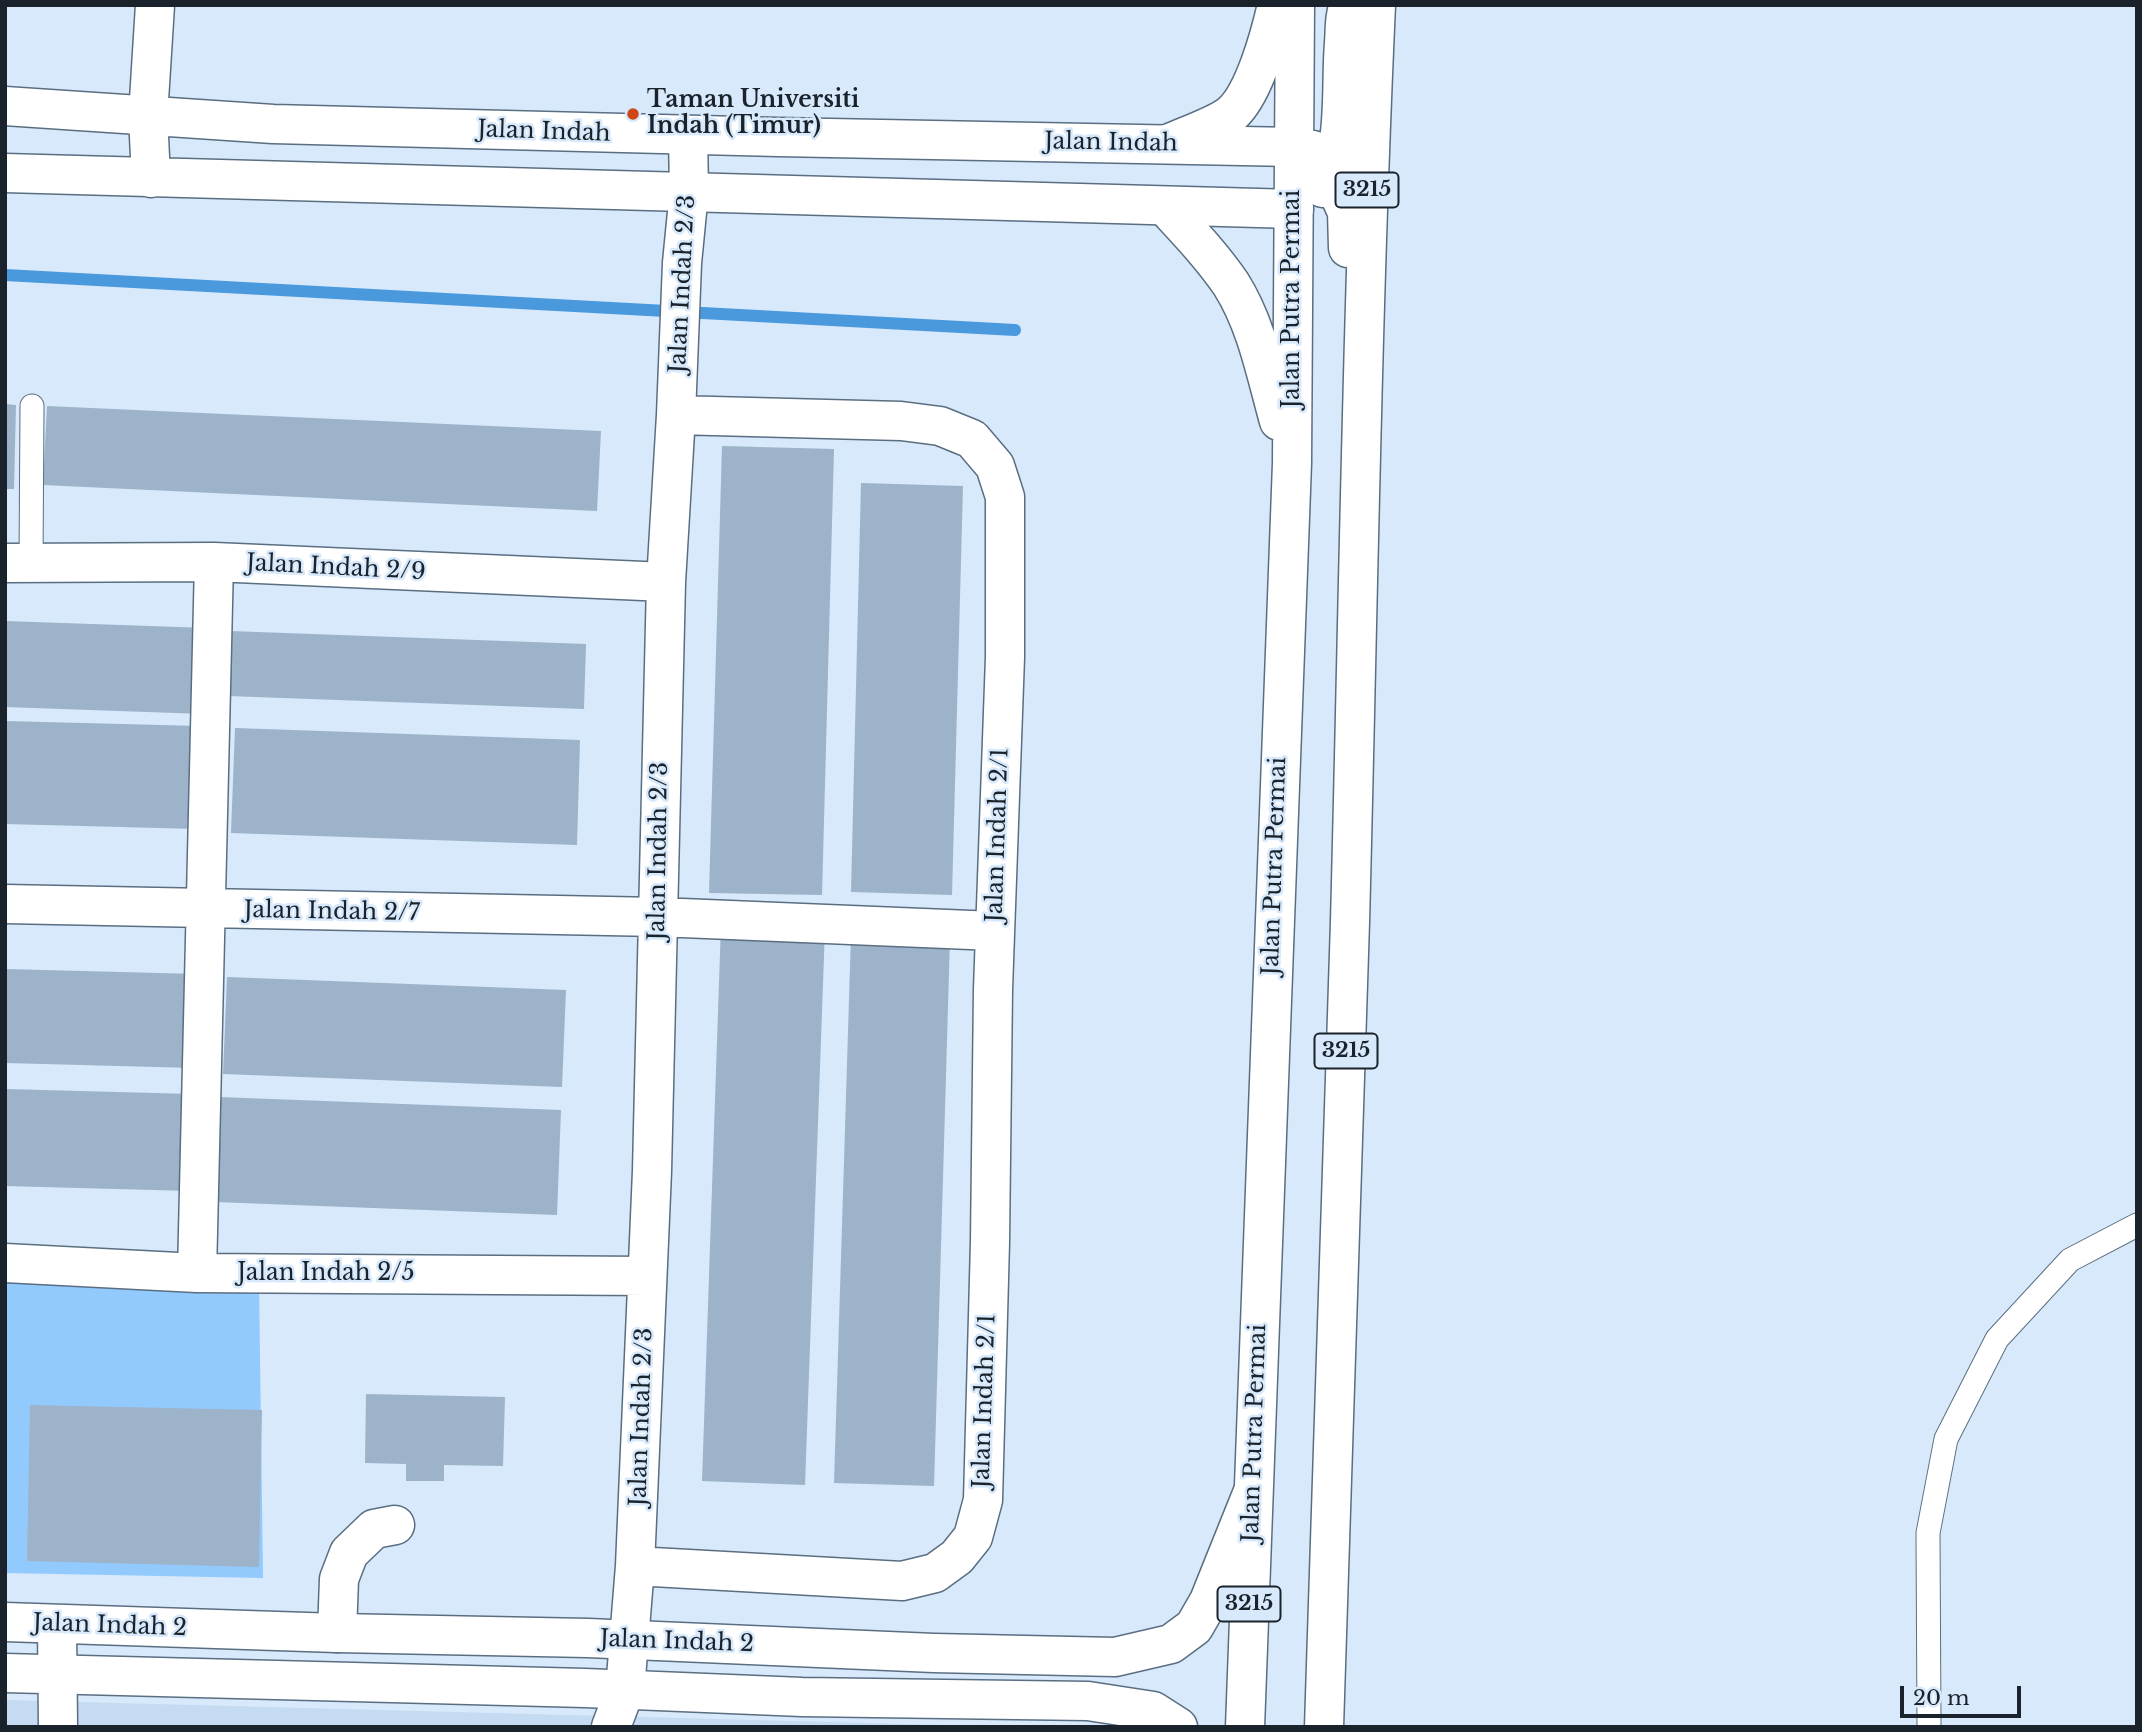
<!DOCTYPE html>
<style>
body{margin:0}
#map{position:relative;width:2142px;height:1732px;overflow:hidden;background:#d7e9fb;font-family:"Libre Baskerville",serif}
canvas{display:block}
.frame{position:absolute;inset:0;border:7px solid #1a232b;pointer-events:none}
.scale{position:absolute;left:1900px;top:1686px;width:121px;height:32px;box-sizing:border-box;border:4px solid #1a232b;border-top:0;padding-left:9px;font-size:21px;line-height:24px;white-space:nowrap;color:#1a232b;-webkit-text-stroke:5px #d7e9fb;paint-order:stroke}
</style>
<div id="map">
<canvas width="2142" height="1732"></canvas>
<div class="frame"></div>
<div class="scale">20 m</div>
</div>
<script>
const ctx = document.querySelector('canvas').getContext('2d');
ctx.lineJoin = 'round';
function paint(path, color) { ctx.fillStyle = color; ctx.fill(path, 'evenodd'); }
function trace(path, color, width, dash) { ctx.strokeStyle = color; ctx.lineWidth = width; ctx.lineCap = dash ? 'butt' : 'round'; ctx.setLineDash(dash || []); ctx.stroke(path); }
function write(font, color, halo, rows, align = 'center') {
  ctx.font = font + ' "Libre Baskerville",serif'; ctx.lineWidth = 5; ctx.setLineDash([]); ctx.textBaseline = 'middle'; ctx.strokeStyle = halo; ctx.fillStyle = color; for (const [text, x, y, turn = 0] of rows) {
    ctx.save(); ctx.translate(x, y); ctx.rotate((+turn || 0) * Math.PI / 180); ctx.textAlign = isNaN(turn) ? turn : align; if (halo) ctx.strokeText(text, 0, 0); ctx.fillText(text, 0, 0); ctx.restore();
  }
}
paint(new Path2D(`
 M5,1700L1015,1727H5Z`), '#c5dbf1');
paint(new Path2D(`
 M5,1273L259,1282L263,1578L5,1573Z`), '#93cafe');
trace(new Path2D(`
 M5,275L1015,330`), '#4a99dd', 12);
paint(new Path2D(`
 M5,404L16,405L14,489H5Z
 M47,406L601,431L597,511L43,485Z
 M722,446L834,449L822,895L709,893Z
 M861,483L963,486L952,895L851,892Z
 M5,621L207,628L204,714L5,707Z
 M230,631L586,644L584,709L228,696Z
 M5,721L200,726L197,829L5,824Z
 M235,728L580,740L577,845L231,833Z
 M721,924L825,928L805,1485L702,1481Z
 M851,935L950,938L934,1486L834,1483Z
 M5,969L198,974L195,1068L5,1063Z
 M227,977L566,990L562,1087L223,1074Z
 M5,1089L192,1094L190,1191L5,1186Z
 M219,1097L561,1110L557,1215L215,1202Z
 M366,1394L505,1397L503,1466L444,1465V1481H406V1464L365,1463Z
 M30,1405L262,1410L259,1567L27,1561Z`), '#9db3c9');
const lane = new Path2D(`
 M31,563L32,406
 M1929,1727L1928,1533L1946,1439L1997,1339L2070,1260L2137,1225`);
const street = new Path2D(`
 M5,563L214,562L666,582
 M5,904L658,917L995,931
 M5,1263L197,1273L647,1276
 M197,1273L214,562
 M635,1566L902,1581L935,1573L957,1557L973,1537L983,1500L990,1242L993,989L1005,657V497L995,466L972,439L940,426L901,421L676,415
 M57,1625L58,1727
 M337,1633L339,1579L349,1553L374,1529L395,1525
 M611,1727L625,1690L635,1566L652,1171L666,582L676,415L682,263L689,192L688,135`);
const secondary = new Path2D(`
 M5,106L273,124L778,137L1294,147
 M5,173L1294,209
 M151,178L148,116L155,5
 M5,1622L337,1633L588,1638L934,1653L1115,1657L1171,1644L1194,1627L1209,1601L1252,1494
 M5,1673L585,1688L802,1697L1088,1701L1153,1711L1178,1727`);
const primary = new Path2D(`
 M1170,143C1186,136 1217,125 1230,115C1254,96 1270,35 1277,5
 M1294,147L1313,150L1323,159L1347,212L1348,248
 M1323,188C1348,145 1340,91 1344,43C1345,31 1344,16 1349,5
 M1165,206C1188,231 1212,256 1231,284C1257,325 1266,375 1279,421
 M1245,1727L1292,463L1295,5
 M1324,1727C1331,1459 1343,1190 1350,922C1358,617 1362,311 1376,5`);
trace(lane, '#5a6e82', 25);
trace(street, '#5a6e82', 41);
trace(secondary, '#5a6e82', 41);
trace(primary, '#5a6e82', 41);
trace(lane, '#fff', 23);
trace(street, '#fff', 38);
trace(secondary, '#fff', 38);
trace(primary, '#fff', 38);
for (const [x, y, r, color] of [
 [633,114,7,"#ce4617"]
]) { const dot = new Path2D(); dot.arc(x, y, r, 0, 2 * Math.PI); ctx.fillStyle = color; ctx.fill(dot); trace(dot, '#d7e9fb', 2.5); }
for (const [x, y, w] of [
 [1367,190,63],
 [1346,1051,63],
 [1249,1604,63]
]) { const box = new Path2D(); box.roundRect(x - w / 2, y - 17.5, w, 35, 5); ctx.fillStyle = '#d7e9fb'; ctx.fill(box); trace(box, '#1a232b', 2); }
write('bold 21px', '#1a232b', null, [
 ["3215",1367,190],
 ["3215",1346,1051],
 ["3215",1249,1604]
]);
write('bold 23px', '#1a232b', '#d7e9fb', [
 ["Taman Universiti",647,101],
 ["Indah (Timur)",647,127]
], 'left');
write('23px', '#1a232b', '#d7e9fb', [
 ["Jalan Indah",544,132,2],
 ["Jalan Indah",1111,143,1],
 ["Jalan Indah 2/3",683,284,-87],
 ["Jalan Putra Permai",1293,299,-90],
 ["Jalan Indah 2/9",336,568,3],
 ["Jalan Indah 2/1",998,835,-88],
 ["Jalan Indah 2/3",659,851,-89],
 ["Jalan Putra Permai",1275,866,-88],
 ["Jalan Indah 2/7",332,912,1],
 ["Jalan Indah 2/5",326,1274],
 ["Jalan Indah 2/1",985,1401,-88],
 ["Jalan Indah 2/3",642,1417,-88],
 ["Jalan Putra Permai",1255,1433,-88],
 ["Jalan Indah 2",110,1626,2],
 ["Jalan Indah 2",677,1642,2]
]);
</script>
